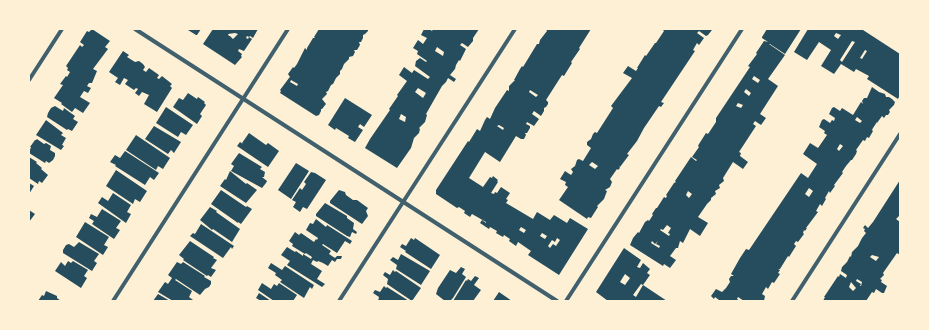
<!DOCTYPE html>
<style>
body{margin:0}
#map{position:relative;width:929px;height:330px;overflow:hidden;background:#fdf0d5;font-family:Roboto,sans-serif}
canvas{display:block}
.frame{position:absolute;inset:0;border:30px solid #fdf0d5;pointer-events:none}
</style>
<div id="map">
<canvas width="929" height="330"></canvas>
<div class="frame"></div>
</div>
<script>
const ctx = document.querySelector('canvas').getContext('2d');
ctx.lineJoin = 'round';
function paint(path, color) { ctx.fillStyle = color; ctx.fill(path, 'evenodd'); }
function trace(path, color, width, dash) { ctx.strokeStyle = color; ctx.lineWidth = width; ctx.lineCap = dash ? 'butt' : 'round'; ctx.setLineDash(dash || []); ctx.stroke(path); }
paint(new Path2D(`
 M92,29L110,41L105,47L108,49L93,69L97,71L92,83H89L87,86L91,88L88,93L84,91L80,97L90,103L83,113L75,108L72,112L61,104L62,103L54,98L63,85L60,84L66,76L67,77L70,72L67,70L68,68L66,66L80,45L82,47L84,45L80,42L87,31L89,32Z
 M188,29H201L197,35H196L188,30Z
 M213,29H258L253,38L250,36L249,37L247,36L246,38L248,39L249,37L252,39L244,51L239,49L238,51L242,54L241,56L242,57L235,65L203,44ZM235,33L238,34L233,39L230,36H229L228,34Z
 M319,29H368V31L365,34L363,35V38L361,42H359L360,45L357,50H354L355,52L353,56L349,57V59L344,64L342,69L340,71V74L336,78L333,84L331,85L328,91L326,92L327,94L322,99L326,104L322,109H321V111L319,115L316,116L280,93L281,91L280,90L289,78L290,77L288,74L293,67L294,68L297,64L305,48L307,50V48L313,38H315L314,37ZM291,80L298,84L297,86L290,82Z
 M424,29H429L432,31L433,29H479L473,38V41L468,47L462,43L460,45L466,49L460,61L459,60L456,65L455,69L450,75L456,79L454,82L448,78L446,82L442,86L426,114L427,115L425,122L419,128L420,129L419,133L414,138L411,148L397,168L365,148L370,139L390,110L389,109L398,96L397,95L407,81L399,75L404,67L412,73L414,70L428,79L430,77L415,66L416,61L420,58L426,62L427,61L417,54L418,51L413,48L418,40L423,44L427,38L421,35ZM437,47L444,52L443,56L435,51ZM418,88L426,93L423,98L415,92ZM401,114L406,117L405,122L399,119Z
 M546,29H591L579,48L580,49L571,62L572,63L564,76L562,75L546,100L548,102V104L546,107L544,108V111L541,116L534,111L532,114L539,119L534,126L527,122L526,124L530,126V128L527,133H525L526,135L524,139H521L516,136L500,162L485,152L469,178L483,187L490,177L492,178L493,176L498,180L497,181L498,182L491,193L494,194L495,192L497,193L501,187L510,193L506,199L508,200L506,203L533,219L537,212L550,220L554,215L567,223L570,218L588,229L559,275L528,255L531,251L518,242L516,246L509,241L510,239L504,235L503,237L496,233L497,231L490,227L489,229L480,223L482,220L486,223V222L472,214L470,217L464,213L465,211L459,207L457,208L436,194V190L468,141L469,142L477,129L480,131L485,120L487,117L490,119L495,108L507,90L509,91V86L515,80H514L520,69L522,66L523,67L537,44H539L540,40L547,31ZM530,90L538,95L536,97L529,92ZM499,125L504,128L503,130L497,126ZM521,227L526,230L524,233L519,230ZM542,233L547,236L545,239L540,236ZM557,238L560,240L556,246L553,244L550,248L548,246L552,240L555,242Z
 M662,29H711L712,30L708,35L706,36L699,31L697,33L704,38L699,45L697,43L693,50L695,51L661,102L664,103L661,107L659,106L644,128L637,141L627,154L629,155L620,167L619,166L620,168L618,170L617,169L610,179L612,182L610,187L605,190L607,191L604,199L597,206L598,207L591,218L588,217L587,219L559,200L568,187L565,185L566,182L560,179L565,171L571,175L573,172L571,169L575,166L577,160L579,159L583,161L591,148L587,145V142L591,139L593,134L595,132L597,133L613,108L611,106L632,78L623,73L628,66L636,71L638,68H637L645,55L646,56L655,43H656L664,31ZM592,162L598,166L595,169L589,165Z
 M767,29H801L785,54L770,44H769L785,55L768,79L778,86L760,114L766,118L761,125L755,121L753,124L756,126L739,152L741,153L740,156L748,162L743,169L733,162L723,178L724,181L719,185L720,188L715,191L716,194L711,198V200L707,204L698,217L708,223L700,236L690,229L683,243L680,241L678,248H676L670,256L676,260L670,268L664,264L663,266L630,245L633,238L638,232L639,233L645,222L648,220L649,221L653,215L652,214L656,208H657L664,197L666,198L667,196L666,195L674,183L676,182L675,181L691,157L696,161L697,160L692,157L699,147L698,146L699,144L706,133L708,134L716,122V118L750,67L748,66L757,54L756,53L764,41L768,42L762,38V37ZM754,76L760,80L758,83L752,79ZM746,89L751,93L749,96L744,92ZM738,103L743,105L741,108L736,106ZM688,191L692,194L689,198L686,195ZM667,225L671,228L668,233L670,234L669,236L660,230L661,229L663,230ZM652,241L655,244L658,241L656,244L660,246L659,248L651,243Z
 M808,29H863V30L900,54V95L898,99L867,79L869,76L856,69L854,72L841,64L834,74L821,66L831,50L819,42L807,60L794,52ZM836,33L841,35L838,39L834,36ZM852,41L855,42L842,62L840,60ZM865,50L867,51L862,59L860,58Z
 M123,51L129,55L127,57L135,62L139,61L143,64L145,67L143,70L146,72L149,68L159,75L157,78L159,79L162,76L172,84L170,86L172,88L157,112L144,104L149,95L142,92L139,96L135,93L138,89L136,88L134,90L125,84L128,80L124,78L120,85L115,82L118,78L109,72Z
 M872,87L879,92L885,94L886,97H889L892,99L895,102L894,105L889,110L890,112L888,115H886L884,118L882,116L877,123V122L873,128L872,130L873,131L869,138L867,137L865,141L863,140L856,150L857,151L856,154L852,160H851L846,166L842,172L843,173L834,185L835,186L830,193L829,191L825,198L826,199L822,206L820,204L816,211L818,212L806,228H807L805,231L804,230L803,233L804,234L798,242L796,241L794,244L796,246L789,257L788,256L780,269H778L780,270L778,273L780,274L774,283L772,282L768,289L766,287L762,294L765,296L764,301H744L738,297L737,299L740,301H718L719,300L715,297L714,299L711,296L716,289L722,292L726,288L730,282L729,279L731,276H734L731,274L740,258L746,249L749,250L801,173L808,178L817,164L803,154L810,143L818,148L827,135L824,133L825,131L819,127L822,120L824,119L830,123L832,120L834,121L835,118L829,114L832,108L834,107L840,111L842,108L853,115L861,102L863,104L862,101L864,98H867ZM857,117L862,121L860,123L855,120ZM840,144L843,146L839,151L837,149ZM809,188L813,191L809,197L805,194Z
 M188,93L197,99L198,97L205,102L204,103L206,105L200,114L202,116L197,124L173,107L179,98L183,100Z
 M345,98L372,115L364,127L360,124L358,127L363,130L355,142L348,138L349,136L336,128L335,130L328,125Z
 M55,106L63,111L64,108L68,111L67,113L68,111L75,116L73,119L78,122L72,131L68,129L67,130L47,117L48,113L51,108Z
 M166,107L193,125L186,135L181,132L178,137L156,123Z
 M46,120L63,133L61,135L66,138L62,145L64,146L61,150L36,135Z
 M154,126L181,142L174,153L171,150L168,154L145,139Z
 M249,133L266,145L268,143L279,151L268,167L237,146L240,142L243,144L242,143Z
 M136,135L170,158L163,169L158,166L156,170L126,150Z
 M37,139L44,144L46,143L51,146L50,150L55,153V156L53,160L49,163L46,161L45,163L29,153L31,147H30L35,140H36Z
 M125,151L159,173L154,180L150,177L145,185L115,166L116,165L110,162L115,155L120,158Z
 M239,153L262,167L260,169L265,172L264,177H262L267,181L266,183L262,188L231,171L234,166L231,164Z
 M29,157L37,162L36,163L42,168L41,169L48,175L42,183L39,181L38,184L29,178Z
 M296,163L309,171L291,199L278,190Z
 M116,170L147,191L140,202L135,199L133,204L106,186Z
 M230,171L246,184L247,183L257,190L246,203L220,186L225,179L226,180Z
 M311,172L315,173L326,180L307,209L303,207L300,212L293,207L296,202L292,200L300,188L302,190L306,184L304,182Z
 M900,180V217L899,216L896,219L900,222V255L897,253L883,273L884,275L880,279L882,280L881,282L887,286L884,293H882L876,289L874,293L872,292L866,301H823L825,297H824L838,276L839,277L840,274L846,278L847,275L841,271L842,267L847,262L850,256L851,257L852,252L858,246L862,238L866,233L864,231L865,229L863,228L865,225L868,228L873,222ZM872,255L879,257L876,261L870,257ZM857,279L862,282L861,286H860L861,284L856,281ZM851,282L856,288L853,291L849,287Z
 M29,183L34,186L29,194Z
 M221,190L246,207L247,206L252,209L241,224L238,222V223L211,204Z
 M339,190L345,192L346,195L353,200H357L368,208L366,211L368,216L362,224L330,203V201Z
 M113,193L131,205L127,212L131,214L126,223L98,203L102,197L108,201Z
 M325,203L347,216V218L354,223L353,229L357,232L356,234L352,232L350,237L347,236L316,216V214Z
 M210,207L217,211L216,212L240,229L232,242L213,229L212,230L200,220Z
 M102,209L121,221L116,228L120,230L114,239L92,224L94,221L89,218L91,214L97,217Z
 M29,210L35,214L29,222Z
 M316,219L326,227L327,225L352,241L350,244L345,241L337,253L323,244L322,245L331,251L329,254L335,258L337,256H342L341,259H337L335,262L332,260L328,266L323,263L318,261L317,262L313,260L311,264L322,271L317,279L325,284L322,287L287,265L290,261L281,255L287,247L295,252L296,251L303,256V254L311,259L312,257L306,253L305,254L292,246L293,244L289,241L295,232L299,235L301,233L314,242L316,239L317,240L318,238L306,230L310,223L313,224Z
 M85,222L109,237L104,245L108,247L103,255L76,237Z
 M201,224L234,246L232,249L231,247L223,258L190,236L193,233L195,234Z
 M411,238L414,240L415,238L440,255L431,269L405,252L406,251L400,247L402,244L406,246Z
 M190,241L214,257L213,258L217,260L211,268L216,270L211,277L208,275L207,276L183,260L184,259L179,255Z
 M79,242L99,254L94,261L97,263L92,271L63,253V250L66,245L69,244L74,247Z
 M624,248L641,260L637,267L640,268L643,263L650,269L647,273L650,275L643,285L667,301H608L596,292ZM625,274L630,278L625,285L620,282ZM641,284L643,285L636,297L633,295Z
 M401,254L430,271L421,285L396,269L397,265L390,260L393,257L398,260Z
 M68,261L71,263L73,261L88,270L84,276L87,278L81,288L55,271L61,262L65,266Z
 M177,262L181,264L183,262L205,276L204,277L211,281V284L209,287L205,289L200,295L176,279L175,280L192,291L189,297L193,300L192,301H173L158,292L165,282L168,284L172,278L168,275Z
 M271,263L282,270L285,266L314,285L312,289L310,287L304,298L280,282L282,280L275,275L276,273L268,268Z
 M461,267L465,269L462,274L466,277L453,298L450,301H445L436,294L438,288L450,270L456,273Z
 M393,270L395,272L396,271L421,288L412,301L387,284L388,279L383,275L385,272L390,275Z
 M475,276L479,278L474,285L481,290L473,301H453L466,280L467,281L468,279L471,281Z
 M262,283L271,289L274,284L277,286L279,283L297,295L293,301H274L258,290Z
 M384,286L386,288L387,287L409,301H378L379,297L373,293L375,290L380,292Z
 M46,291L57,296V298L61,301H38L42,295L44,296Z
 M499,292L512,301H493Z
 M259,293L271,301H261L256,298Z
 M158,294L170,301H153Z`), '#264d5e');
trace(new Path2D(`
 M135,29L557,301
 M29,80L62,29
 M113,301L288,29
 M339,301L515,29
 M566,301L742,29
 M792,301L900,134`), '#3f606c', 4);
trace(new Path2D(`
 M899,29L900,30`), '#657d81', 1);
</script>
